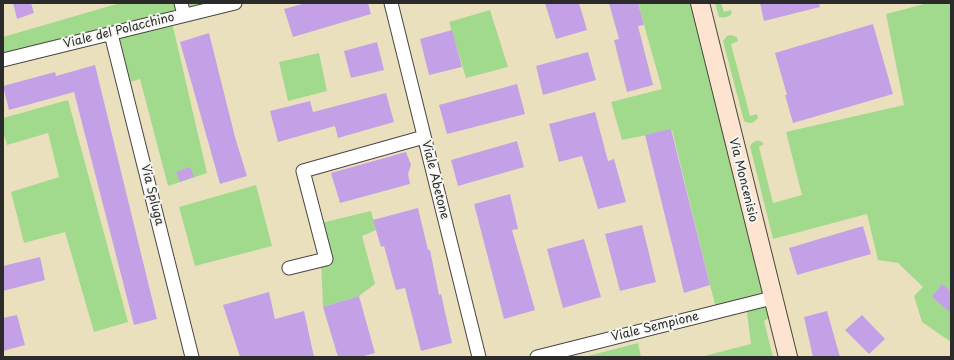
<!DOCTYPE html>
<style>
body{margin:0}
#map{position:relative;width:954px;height:360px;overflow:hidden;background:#ebe0be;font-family:"Playpen Sans",sans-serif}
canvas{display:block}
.frame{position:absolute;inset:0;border:4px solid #2b2b2b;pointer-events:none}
</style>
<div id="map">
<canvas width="954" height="360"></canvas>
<div class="frame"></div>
</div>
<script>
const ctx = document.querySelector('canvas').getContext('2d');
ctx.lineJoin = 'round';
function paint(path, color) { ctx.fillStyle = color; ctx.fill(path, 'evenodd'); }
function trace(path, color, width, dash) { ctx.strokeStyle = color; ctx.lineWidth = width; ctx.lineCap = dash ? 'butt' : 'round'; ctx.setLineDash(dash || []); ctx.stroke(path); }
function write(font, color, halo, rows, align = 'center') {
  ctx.font = font + ' "Playpen Sans",sans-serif'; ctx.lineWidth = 4; ctx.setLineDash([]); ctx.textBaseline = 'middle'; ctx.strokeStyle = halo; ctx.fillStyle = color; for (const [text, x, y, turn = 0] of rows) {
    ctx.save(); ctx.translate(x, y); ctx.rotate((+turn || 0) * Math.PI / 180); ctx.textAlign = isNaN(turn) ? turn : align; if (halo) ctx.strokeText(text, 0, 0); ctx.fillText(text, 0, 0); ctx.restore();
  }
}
paint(new Path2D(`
 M120,3H235L171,18L207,173L168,186L140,79L124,84L111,34L3,60V37Z
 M638,3H700L777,313L764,321L773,357H700L751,344L746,305L717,312L710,285L672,130L622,140L611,102L662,89Z
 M715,3H721L724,12L731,10L732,13C728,18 724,18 719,17Z
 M928,3H951V342L922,322L914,296L923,287L898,263L878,260L867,214L773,239L750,146C754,140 759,138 764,144L759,147L773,203L802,195L786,132L904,105L886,14Z
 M490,10L508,67L466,78L449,22Z
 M731,35L737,37L738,41L731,44L750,116L757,114L758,118C753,124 750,124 744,121L723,41L727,36Z
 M319,53L327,91L288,101L279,62Z
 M68,100L128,322L94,332L65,232L24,243L11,192L59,177L48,133L7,145L3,131V118Z
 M256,185L272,246L195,266L179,207Z
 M371,211L376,230L362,236L375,284L359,296L323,307L321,260L317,224Z
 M638,343L641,357H584Z`), '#a2da8d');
paint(new Path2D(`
 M13,3H31L34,13L17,19Z
 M306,3H368L371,14L293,37L284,9Z
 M545,3H579L587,30L556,39Z
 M609,3H638L644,25L638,26L653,85L627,92L614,40L619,39Z
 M760,3H819L820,7L764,21Z
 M873,24L893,94L793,123L785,95H787L775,53Z
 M452,30L462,67L429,75L420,39Z
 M209,33L235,137L247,176L220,184L180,42Z
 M377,42L384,70L351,78L344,51Z
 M588,52L596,80L543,95L536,66Z
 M95,65L157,319L134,325L74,92L9,110L3,86L55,72L56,76Z
 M517,84L525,114L447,134L439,105Z
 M386,93L394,122L338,138L335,126L278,142L270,111L310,101L313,112Z
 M595,112L608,161L614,159L626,202L598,209L582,156L559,162L549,124Z
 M671,129L710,285L684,293L645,135Z
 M517,141L524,167L458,186L451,160Z
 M406,152L411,165L408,174L410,184L340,203L331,173Z
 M190,167L194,177L180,182L176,172Z
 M510,194L518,229L512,230L535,310L504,319L474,204Z
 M418,208L428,250H430L439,295L441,294L452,343L421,351L405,288L396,290L384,246L381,247L373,220Z
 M642,225L656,282L620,291L605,234Z
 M863,226L871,254L797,275L789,248Z
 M584,239L601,297L563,308L547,249Z
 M40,257L45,280L3,291V266Z
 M942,284L951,291V313L932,297Z
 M269,292L275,319L304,311L314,357H240L223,305Z
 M359,296L375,353L360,357H338L323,307Z
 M827,311L840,357H813L804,317Z
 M17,315L25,345L3,351V318Z
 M862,315L885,339L869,354L845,330Z`), '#c4a1e7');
const street = new Path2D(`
 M181,3L184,15
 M391,3L479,357
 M111,34L192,357
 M3,60L235,3
 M289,268L326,259L303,171L424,137
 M537,357L772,298`);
const secondary = new Path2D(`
 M700,3L788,357`);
trace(street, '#484641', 15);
trace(secondary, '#484641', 20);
trace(street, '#fff', 13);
trace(secondary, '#fde4d1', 18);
write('12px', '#2b2b2b', '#f6f6f2', [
 ["Viale del Polacchino",119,31,-14],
 ["Viale Abetone",435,180,76],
 ["Via Moncenisio",743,180,76],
 ["Via Spluga",152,195,76],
 ["Viale Sempione",655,327,-14]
]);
</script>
